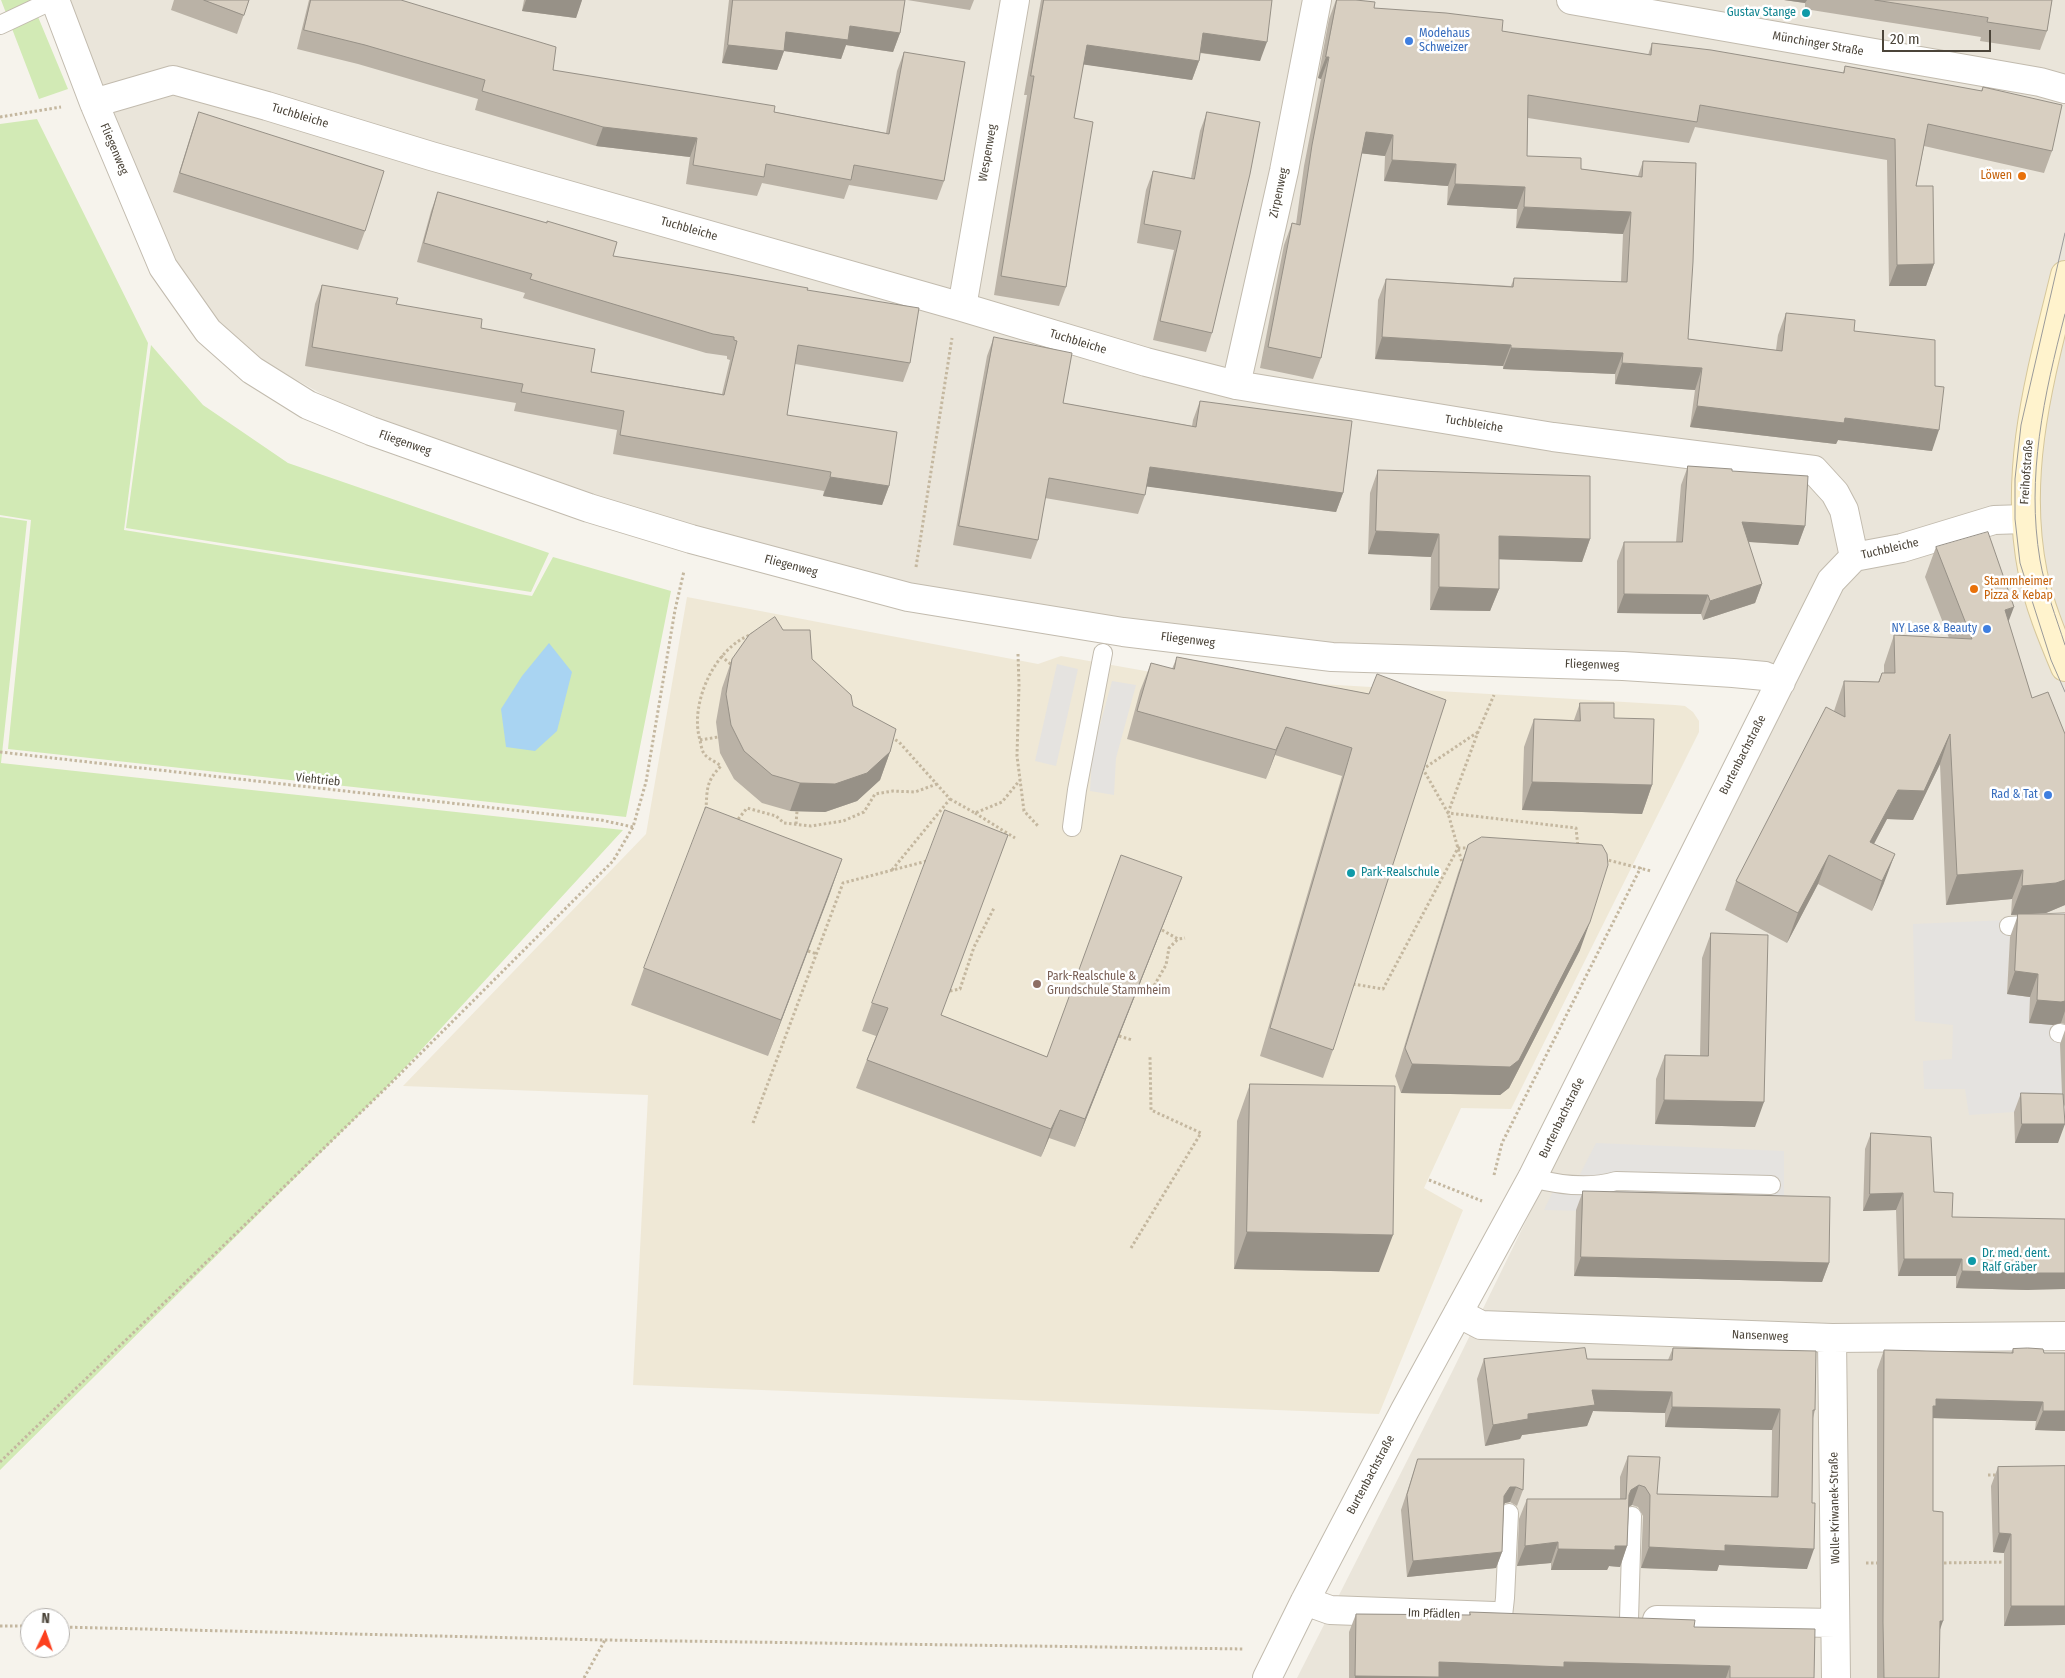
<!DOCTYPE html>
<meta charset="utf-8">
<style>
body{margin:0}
#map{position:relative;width:2065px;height:1678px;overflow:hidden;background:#f6f3ec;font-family:"Fira Sans Condensed",sans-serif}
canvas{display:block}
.north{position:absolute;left:20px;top:1608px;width:50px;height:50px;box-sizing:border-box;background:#fff;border:1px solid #b7b4b0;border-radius:50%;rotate:3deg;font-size:14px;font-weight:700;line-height:20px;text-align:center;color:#4b4439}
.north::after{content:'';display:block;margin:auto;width:18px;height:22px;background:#fc3f1d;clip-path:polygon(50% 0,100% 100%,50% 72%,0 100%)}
.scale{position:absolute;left:1882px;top:30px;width:109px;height:22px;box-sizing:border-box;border:2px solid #4b4439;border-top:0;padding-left:6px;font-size:15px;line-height:18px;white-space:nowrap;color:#4b4439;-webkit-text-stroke:4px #fff;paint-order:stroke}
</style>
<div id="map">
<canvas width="2065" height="1678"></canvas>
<div class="north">N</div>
<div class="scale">20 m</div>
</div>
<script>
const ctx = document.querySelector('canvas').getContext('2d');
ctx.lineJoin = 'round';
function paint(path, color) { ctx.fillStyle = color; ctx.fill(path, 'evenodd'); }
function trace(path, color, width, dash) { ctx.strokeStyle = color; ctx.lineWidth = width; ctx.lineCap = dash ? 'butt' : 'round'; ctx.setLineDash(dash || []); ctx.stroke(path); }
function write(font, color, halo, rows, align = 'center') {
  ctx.font = font + ' "Fira Sans Condensed",sans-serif'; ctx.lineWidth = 5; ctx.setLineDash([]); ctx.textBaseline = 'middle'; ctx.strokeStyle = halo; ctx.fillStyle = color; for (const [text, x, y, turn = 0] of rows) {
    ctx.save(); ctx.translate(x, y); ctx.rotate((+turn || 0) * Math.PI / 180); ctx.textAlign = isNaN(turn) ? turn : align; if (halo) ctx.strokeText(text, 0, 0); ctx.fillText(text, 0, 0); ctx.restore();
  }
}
paint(new Path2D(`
 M60,0H2065V1678H1297L1451,1374L1797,667L1333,657L924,594L688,538L359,415L218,336L171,265Z`), '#eae5da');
paint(new Path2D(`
 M687,597L1038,664L1061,656L1168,675L1675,705L1685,706L1693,712L1699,721V732L1511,1109L1461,1108L1424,1188L1463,1210L1379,1414L633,1385L648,1095L403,1086L646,834Z`), '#efe8d6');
paint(new Path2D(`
 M1,0H31L68,89L39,99Z
 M37,119L148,343L124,530L532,596L553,557L671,591L626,817L8,749L31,520L0,515V124Z
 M151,345L203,405L288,463L549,553L531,592L126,528Z
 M0,517L27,521L1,763L623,830L389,1085L0,1470Z`), '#d2eab5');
paint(new Path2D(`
 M1057,664L1078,669L1056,766L1035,761Z
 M1112,681L1136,685L1116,758L1114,795L1090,791L1092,754Z
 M2008,920L2010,936L2007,993L2030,997L2029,1023L2059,1025L2063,1113L2014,1112L1969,1115L1965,1089H1924L1923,1061L1952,1059L1953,1025L1915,1021L1913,924Z
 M1596,1143L1784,1151V1216L1544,1210L1557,1183L1575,1184Z`), '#e5e3e0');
paint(new Path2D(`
 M549,643L572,672L557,731L535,751L506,747L501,709L522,676Z`), '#a9d4f2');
const lane = new Path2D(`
 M0,25L53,0
 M1072,827L1077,790L1103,653
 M2009,926L2065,922
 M2059,1033L2065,1034
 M1532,1178C1559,1185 1589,1189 1616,1181L1771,1185
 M1503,1616L1505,1598L1509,1513
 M1629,1619L1632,1516`);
const street = new Path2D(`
 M55,0L94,103L163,267L208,331L252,370L308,405L371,431L589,508L691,539L908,597L1123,632L1332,657L1623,666L1733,673L1765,676L1781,682
 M1571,0L2040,82L2065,89
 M94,103L173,80L267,106L431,156L962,307L1146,362L1236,385L1553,437L1814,470L1835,493L1844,510L1854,557
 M962,307L1015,0
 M1236,385L1284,171L1317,0
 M1854,557L1902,548L1994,520L2025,519
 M1458,1313L1481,1325L1832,1338L2065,1336
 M1832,1338L1836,1678
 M1305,1601L1330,1610L1494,1616
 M1657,1620L1835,1623
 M1267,1678L1305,1601L1405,1410L1532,1178L1831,581L1854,557`);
const secondary = new Path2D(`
 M2065,275C2041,374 2012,471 2033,574C2039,605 2053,638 2065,667`);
trace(lane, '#c2bbae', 20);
trace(street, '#c2bbae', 30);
trace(secondary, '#d6c79b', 30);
trace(new Path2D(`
 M0,117L61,107
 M916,567L952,338
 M1018,654L1019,685L1017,756L1024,811L1038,826
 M721,656L733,666
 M1478,732L1423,769L1448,813L1576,828L1578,847
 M891,737L899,742
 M700,740L718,737
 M0,752L601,820L633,827
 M950,799L975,813L1002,802L1020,780
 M706,810C707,790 706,781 721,766C716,762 709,759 705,755C702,752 701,745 700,740C689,704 715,646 753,634
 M975,813L1015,838
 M735,823L747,808L776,816L784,823L811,826L843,821L864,812L875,794L893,791L915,792L937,784
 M796,824L797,811
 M1604,859L1651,871
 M1463,866L1448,813L1478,732L1494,695
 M892,870L950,799L899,742
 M1162,930L1178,939L1185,938
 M808,951L817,954
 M1353,984L1383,989L1458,848H1471
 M1138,988L1148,996L1166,965L1169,948L1178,939
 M950,991L960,989L974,947L994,908
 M1119,1036L1132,1040
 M753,1123L843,883L927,861
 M1494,1175L1502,1143L1641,867
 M1429,1180L1482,1201
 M1131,1248L1201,1133L1151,1110L1150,1057
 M0,1462L389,1085L613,861L633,827L646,782L675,610L684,571
 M1988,1475H1999
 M1866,1563H1880
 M1939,1563L2008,1562
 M0,1626H30
 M60,1627L605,1640L1244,1649
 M584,1678L605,1640`), '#c4b79f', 3, [2.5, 2.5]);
trace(lane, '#fff', 18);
trace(street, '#fff', 28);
trace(secondary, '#fff3cd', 28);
trace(new Path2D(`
 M2065,233L2021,425L2015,479V519L2020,563L2051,660L2065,692
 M2065,314C2044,395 2026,477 2040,560C2045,589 2056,617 2065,645`), '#9a9a9a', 1);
paint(new Path2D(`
 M174,0H249L237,34L171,10Z
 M309,0H401L553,70L886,133L897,71L904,52L944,181L937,200L849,185L844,199L762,183L757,196L686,184L690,157L596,146L475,110L478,99L358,64L297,49Z
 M524,0H582L576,18L522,11Z
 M729,0H905L900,33L893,52L846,45L841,59L784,51L777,70L722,63Z
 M907,0H974L970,10Z
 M1041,0H1272L1260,61L1200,53L1199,61L1192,80L1083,64L1074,118L1066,287L1059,306L994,295L1027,95H1024Z
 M1336,0H1356L1374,8L1502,31L1648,55L1652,43L1843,73L1845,66L1981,91L1983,87L2052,151L2044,173L1924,146L1916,186L1934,264L1926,286H1889L1887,160L1695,127L1689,143L1528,118L1527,156L1581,169L1638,176L1643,161L1688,339L1776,350L1778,335L1786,313L1854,331L1932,451L1838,440L1836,444L1690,427L1695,390L1615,384V374L1503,369V366L1375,359L1378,300L1386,279L1511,286L1514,278L1621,282L1623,234L1516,228L1517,209L1447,205L1448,186L1384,181L1385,156L1361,153L1321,358L1313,379L1260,368L1284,245L1292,223L1296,224L1304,166L1321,79L1318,78L1329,19Z
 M1784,0H2052L2047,31L2040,50L1980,41L1981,37L1805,9V3Z
 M199,112L365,231L358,250L173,192L192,131Z
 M1207,112L1212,333L1206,352L1153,340L1174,250L1137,243L1146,190L1153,171L1191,178L1200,131Z
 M438,192L613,256L807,290L910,363L903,382L795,364L787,415L889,486L882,505L823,496L824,491L613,454L617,430L514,411L516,403L305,366L315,304L322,285L396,304L481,328L591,372L722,394L730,360L727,359V356L706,353L523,298L525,293L417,262L431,211Z
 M994,337L1063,403L1192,426L1193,420L1200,401L1343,493L1336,512L1146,486L1145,495L1138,514L1045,498L1038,540L1031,559L953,545L987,356Z
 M1688,466L1732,471L1805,526L1798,545L1748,542L1762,584L1755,603L1703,620L1701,614L1617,613V561L1624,542H1676L1681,485Z
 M1378,470L1590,539L1582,562L1499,559V589L1490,611L1430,610L1431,557L1368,554L1370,493Z
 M1936,547L2008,622L2032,698L2065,734V905L2046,913L2032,914H2065V1024L2061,1023L2053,1025L2029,1023L2030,997L2007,994L2010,937L2018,915H2011L2012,899L1946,905L1940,764L1913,820L1887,819L1874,844L1884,883L1872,911L1818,884L1787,943L1725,910L1736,881L1834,711L1844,681L1878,682L1882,673H1884V665L1894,635L1949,638L1925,577Z
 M783,630L812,659L890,752L880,780L857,801L825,812L790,811L762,803L734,779L720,753L716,722L722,688L732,659Z
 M1177,657L1369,694L1333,1050L1323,1078L1260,1056L1342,776L1275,755L1266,779L1127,739L1140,691L1151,663L1172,669Z
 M1580,703L1614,718L1652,785L1642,814L1522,810L1524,747L1534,719L1574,720Z
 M1468,845L1580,950L1509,1088L1500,1095L1401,1093L1395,1076L1458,873Z
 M842,859L768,1056L631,1005L644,968Z
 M1182,877L1171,905L1075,1147L1049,1138L1041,1157L856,1088L876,1036L862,1031L872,1003L941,1015L1047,1057Z
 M1711,933L1755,1127L1655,1124L1656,1079L1665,1055L1700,1056L1702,958Z
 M2065,1030V1107L2063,1102L2058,1143H2015L2014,1112L2021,1093L2062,1094L2060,1044Z
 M1250,1084L1379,1272L1234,1269L1237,1121Z
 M1871,1133L1934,1192L1952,1217L2028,1290L1956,1288V1276H1898L1896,1210L1863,1211L1865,1149Z
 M1583,1191L1829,1263L1822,1282L1574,1276L1576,1210Z
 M1673,1348L1815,1410L1813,1418L1807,1569L1719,1565L1717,1571L1641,1568L1643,1516L1638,1507L1632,1505L1629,1507L1627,1546L1620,1567L1609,1566L1607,1570H1551V1563L1517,1566L1519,1519L1527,1499H1620V1477L1628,1456L1657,1494L1771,1497L1772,1430L1665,1427V1413L1593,1411L1587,1426L1522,1435L1520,1439L1485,1446L1477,1379L1484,1359H1587L1668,1360Z
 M2013,1349L2044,1353H2065V1431L2035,1430L2036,1421L1933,1418V1511L1939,1631V1678H1877V1370L1884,1350L2011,1353Z
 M1418,1459H1524L1523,1490L1517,1506L1510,1502L1505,1503L1504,1504L1502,1552L1496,1568L1407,1577L1401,1510Z
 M2065,1466V1625L2004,1626V1553L1993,1552L1991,1486L1998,1467Z
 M1470,1612L1694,1627L1814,1678H1349V1632L1356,1614L1469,1615Z`), '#bab2a6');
paint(new Path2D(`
 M526,0H582L576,18L522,11Z
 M1784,0H1807L1805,3Z
 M850,26L900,33L893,52L846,45L841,59L784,51L777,70L722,63L728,45L786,32Z
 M1203,33L1267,42L1260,61L1196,52Z
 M1087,45L1199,61L1192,80L1080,64Z
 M1326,57H1329L1321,79L1318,78Z
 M603,127L697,138L690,157L596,146Z
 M1366,132L1393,135L1385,156L1358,153Z
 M1392,160L1456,164L1448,186L1384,181Z
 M1455,184L1525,187L1517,209L1447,205Z
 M1524,207L1631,212L1623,234L1516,228Z
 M1934,264L1926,286H1889L1897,265Z
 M1382,337L1511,345L1503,366L1375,359Z
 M1511,348L1623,353L1615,374L1503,369Z
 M1622,363L1702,368L1695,390L1615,384Z
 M1697,406L1845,418L1939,430L1932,451L1838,440L1836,444L1690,427Z
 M1150,467L1343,493L1336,512L1143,486Z
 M830,477L889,486L882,505L823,496Z
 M1742,522L1805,526L1798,545L1735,541Z
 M1376,531L1439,534L1431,557L1368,554Z
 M1499,536L1590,539L1582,562L1491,559Z
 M1762,584L1755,603L1703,620L1710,601Z
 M1439,587L1499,589L1490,611L1430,610Z
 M1624,594L1708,595L1701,614L1617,613Z
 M2014,607L2003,636L2005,610Z
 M1286,727L1275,755L1266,779L1276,750Z
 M1950,734L1940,764L1913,820L1887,819L1859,872L1870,842L1898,790Z
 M890,752L880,780L857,801L825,812L790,811L800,783Z
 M1532,782L1652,785L1642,814L1522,810Z
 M1895,854L1884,883L1872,911L1882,881Z
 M1829,855L1818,884L1787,943L1798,913Z
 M842,859L829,896L768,1056L781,1020Z
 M2023,870L2012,899L1946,905L1957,875Z
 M1182,877L1171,905L1075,1147L1085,1119Z
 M2065,880V905L2046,913L2011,915L2022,886Z
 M1590,922L1580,950L1509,1088L1500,1095L1401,1093L1412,1064Z
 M2015,971L2038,974L2030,997L2007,994Z
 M2037,1000L2065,1001V1011L2061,1023L2053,1025L2029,1023Z
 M1664,1100L1764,1102L1755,1127L1655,1124Z
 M1060,1110L1049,1138L1041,1157L1051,1129Z
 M2022,1124H2065L2058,1143H2015Z
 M1903,1193L1896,1210L1863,1211L1870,1194Z
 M1247,1232L1393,1235L1379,1272L1234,1269Z
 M1581,1257L1829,1263L1822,1282L1574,1276Z
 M1904,1259H1962L1956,1276H1898Z
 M1962,1271L2065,1273V1289L2028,1290L1956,1288Z
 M1592,1390L1672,1392L1665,1413L1593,1411L1587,1426L1522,1435L1520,1439L1485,1446L1493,1425L1528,1414Z
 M1936,1399L2043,1402L2036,1421L1931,1418L1926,1425Z
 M1672,1407L1780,1409L1772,1430L1665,1427Z
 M2043,1411H2065V1431L2035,1430Z
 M1639,1485L1632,1505L1623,1510L1631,1490Z
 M1510,1487H1516L1510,1502L1505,1503L1498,1512L1504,1496Z
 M1999,1533L2011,1534L2004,1553L1993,1552Z
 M1558,1542L1551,1563L1517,1566L1525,1546Z
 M1725,1545L1814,1549L1807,1569L1719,1565L1717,1571L1641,1568L1649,1547Z
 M1615,1546H1627L1620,1567L1609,1566L1607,1570H1551L1558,1549Z
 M1502,1552L1496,1568L1407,1577L1413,1561Z
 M2011,1606H2065V1625L2004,1626Z
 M1940,1621H1943L1936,1641Z
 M1439,1662H1564L1730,1666L1726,1678H1355V1676Z`), '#979187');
const building = new Path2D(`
 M204,0H249L244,15Z
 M311,0H401L556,47L553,70L775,106L774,112L889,134L904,52L965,62L944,181L854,165L851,180L766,164L764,177L693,165L697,138L603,127L482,91L485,80L365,45L304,30Z
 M733,0H905L900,33L850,26L848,40L786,32L784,51L728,45Z
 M1044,0H1272L1267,42L1203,33L1199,61L1087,45L1074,118L1093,122L1066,287L1001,276L1034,76H1031Z
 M1337,0H1356L1375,2L1374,8L1446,13L1503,20L1502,31L1651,55L1652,43L1711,50L1844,73L1845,66L1982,91L1983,87L2062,105L2052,151L1928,124L1916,186H1933L1934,264L1897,265L1895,139L1700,105L1697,122L1528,95L1527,156L1581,158V169L1642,177L1643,161L1696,163L1693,262L1688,339L1782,351L1786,313L1855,320L1854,331L1935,340V386L1944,387L1939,430L1845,418L1844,423L1697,406L1702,368L1622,363L1623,353L1511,348V345L1382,337L1386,279L1513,287L1514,278L1627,282L1631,212L1524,207L1525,187L1455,184L1456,164L1392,160L1393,135L1366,132L1321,358L1268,347L1292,223L1300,225L1312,145L1329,57H1326Z
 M1875,0H2052L2047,31L1987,22L1988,18Z
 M199,112L384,171L365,231L180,173Z
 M1207,112L1260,122L1250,174L1212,333L1160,321L1181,231L1144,224L1153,171L1194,179Z
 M438,192L547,223V221L617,242L613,256L729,274L808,288L807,290L919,308L910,363L798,345L787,415L897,432L889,486L830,477L831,472L620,435L624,411L521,392L523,384L312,347L322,285L398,298L396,304L482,319L481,328L595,349L591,372L724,395L737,341L734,340V337L713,334L530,279L532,274L424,243Z
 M994,337L1072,353L1063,403L1196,427L1200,401L1352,421L1343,493L1150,467L1145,495L1049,478L1038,540L959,526Z
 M1688,466L1732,469V471L1808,476L1805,526L1742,522L1762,584L1710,601L1708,595L1624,594V542H1682Z
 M1378,470L1590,476V539L1499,536V589L1439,587V534L1376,531Z
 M1988,532L2014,607L2005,610L2032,698L2048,692L2065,734V880L2056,883L2022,886L2023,870L1957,875L1950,734L1924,791L1898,790L1870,842L1895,854L1882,881L1829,855L1798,913L1736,881L1826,707L1845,717L1844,681L1879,682L1882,673H1895L1894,635L1972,639L1936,547Z
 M775,617L783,630H810L812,659L851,695L853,706L896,729L890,752L867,773L835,784L800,783L772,775L744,751L731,725L726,694L732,659L749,635Z
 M1177,657L1369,694L1377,674L1446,700L1333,1050L1270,1028L1352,748L1286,727L1276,750L1137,711L1151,663L1174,669Z
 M1580,703H1614V718L1654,719L1652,785L1532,782L1534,719L1580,721Z
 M706,807L842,859L781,1020L644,968Z
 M945,810L1008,835L941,1015L1047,1057L1121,855L1182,877L1085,1119L1060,1110L1051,1129L867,1060L888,1008L872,1003Z
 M1482,837L1602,845L1607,854L1608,865L1590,922L1519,1060L1510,1067L1412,1064L1405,1048L1468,845Z
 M2018,914H2065V1001L2061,1002L2037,1000L2038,974L2015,971Z
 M1711,933L1768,935L1764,1102L1664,1100L1665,1055L1708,1056Z
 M1250,1084L1395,1086L1393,1235L1247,1232Z
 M2021,1093L2063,1094L2065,1124H2022Z
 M1871,1133L1931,1137L1934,1192L1953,1193L1952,1217L2065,1219V1273H2034L1962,1271V1259H1904L1903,1193L1870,1194Z
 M1583,1191L1830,1197L1829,1263L1581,1257Z
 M1585,1348L1587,1359L1672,1360L1673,1348L1816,1351L1815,1410H1813L1812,1503H1815L1814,1549L1725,1545V1551L1649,1547L1650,1495L1645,1487L1639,1485L1631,1490L1629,1495L1627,1546H1615V1550L1558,1549V1542L1525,1546L1527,1499H1626L1628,1456L1660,1457L1657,1494L1778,1497L1780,1409L1672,1407V1392L1592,1390L1595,1405L1528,1414V1419L1493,1425L1484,1359Z
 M2028,1348L2043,1349L2044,1353H2065V1411H2043V1402L1936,1399V1406H1933V1511L1943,1512V1621H1940L1939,1678H1884L1883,1622L1884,1350L2013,1353V1349Z
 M1418,1459H1524L1523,1490L1516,1487H1510L1504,1496L1502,1552L1413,1561L1407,1495Z
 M2065,1466V1606H2011V1534L1999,1533L1998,1467Z
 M1470,1612L1695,1620L1694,1627L1815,1629L1814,1678H1730V1666L1564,1662V1667L1439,1662V1677L1355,1676L1356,1614L1470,1615Z`);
paint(building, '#d8cfc1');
trace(building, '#979187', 1);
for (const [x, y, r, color] of [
 [1806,13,5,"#0f9aa8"],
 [1409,41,5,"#3f7fe0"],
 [2022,176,5,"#e8710a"],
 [1974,589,5,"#e8710a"],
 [1987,629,5,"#3f7fe0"],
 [2048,795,5,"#3f7fe0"],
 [1351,873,5,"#0f9aa8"],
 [1037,984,5,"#8d6e63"],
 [1972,1261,5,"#0f9aa8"]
]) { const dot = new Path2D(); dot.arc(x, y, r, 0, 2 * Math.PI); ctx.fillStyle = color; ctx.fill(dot); trace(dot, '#fff', 2); }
write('12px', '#0d838f', '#fff', [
 ["Gustav Stange",1796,13,"right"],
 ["Park-Realschule",1361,873],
 ["Dr. med. dent.",1982,1254],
 ["Ralf Gräber",1982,1268]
], 'left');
write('12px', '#366cbe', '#fff', [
 ["Modehaus",1419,34,"left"],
 ["Schweizer",1419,48,"left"],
 ["NY Lase & Beauty",1977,629],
 ["Rad & Tat",2038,795]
], 'right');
write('12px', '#4b4439', '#fff', [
 ["Münchinger Straße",1818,44,10],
 ["Tuchbleiche",300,116,17],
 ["Fliegenweg",114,149,67],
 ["Wespenweg",988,153,-80],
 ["Zirpenweg",1279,193,-78],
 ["Tuchbleiche",689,229,16],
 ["Tuchbleiche",1078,342,17],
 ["Tuchbleiche",1474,424,9],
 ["Fliegenweg",405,443,19],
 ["Freihofstraße",2027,472,-86],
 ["Tuchbleiche",1890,549,-13],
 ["Fliegenweg",791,566,15],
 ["Fliegenweg",1188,640,7],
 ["Fliegenweg",1592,665,2],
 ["Burtenbachstraße",1743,755,-63],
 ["Viehtrieb",318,780,6],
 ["Burtenbachstraße",1562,1118,-64],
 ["Nansenweg",1760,1336,2],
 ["Burtenbachstraße",1371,1475,-62],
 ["Wolle-Kriwanek-Straße",1835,1508,-91],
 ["Im Pfädlen",1434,1614,2]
]);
write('12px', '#c56008', '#fff', [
 ["Löwen",2012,176],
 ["Stammheimer",1984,582,"left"],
 ["Pizza & Kebap",1984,596,"left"]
], 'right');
write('12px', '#785e54', '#fff', [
 ["Park-Realschule &",1047,977],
 ["Grundschule Stammheim",1047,991]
], 'left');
</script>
